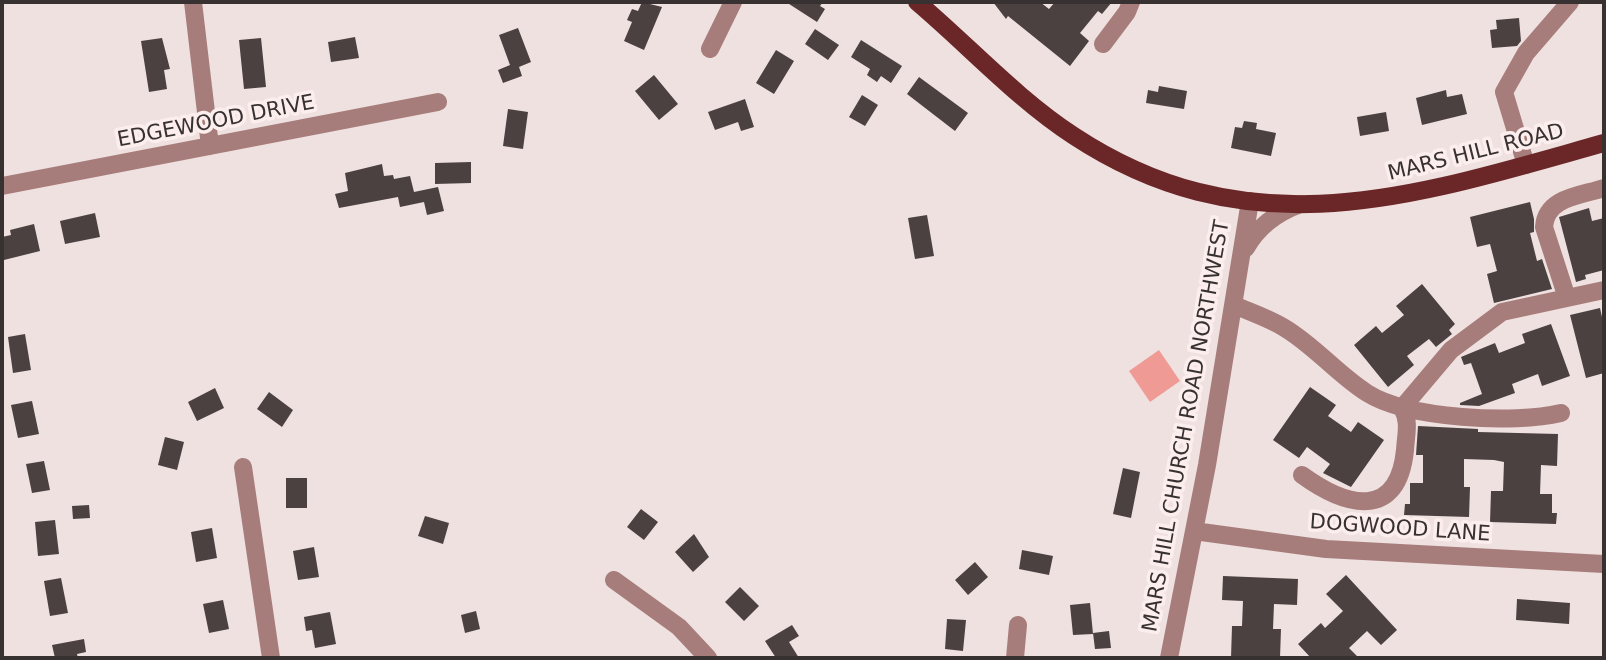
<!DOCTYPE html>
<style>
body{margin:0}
#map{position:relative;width:1606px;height:660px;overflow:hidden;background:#eee1e0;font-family:"DejaVu Sans",sans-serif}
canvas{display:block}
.frame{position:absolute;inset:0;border:4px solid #373231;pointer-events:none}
</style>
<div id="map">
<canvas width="1606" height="660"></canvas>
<div class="frame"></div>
</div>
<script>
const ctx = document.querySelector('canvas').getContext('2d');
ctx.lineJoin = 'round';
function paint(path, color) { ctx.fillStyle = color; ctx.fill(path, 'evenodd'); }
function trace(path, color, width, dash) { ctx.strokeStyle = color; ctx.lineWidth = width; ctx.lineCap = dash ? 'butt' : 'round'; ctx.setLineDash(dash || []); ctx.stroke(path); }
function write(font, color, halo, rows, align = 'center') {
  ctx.font = font + ' "DejaVu Sans",sans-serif'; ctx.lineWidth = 7; ctx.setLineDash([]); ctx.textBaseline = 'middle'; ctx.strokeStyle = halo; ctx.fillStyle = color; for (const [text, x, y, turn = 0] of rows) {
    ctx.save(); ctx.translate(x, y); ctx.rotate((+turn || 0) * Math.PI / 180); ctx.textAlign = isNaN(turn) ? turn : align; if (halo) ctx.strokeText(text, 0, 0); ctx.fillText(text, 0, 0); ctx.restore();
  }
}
paint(new Path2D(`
 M1159,350L1180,381L1150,402L1129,371Z`), '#f09a96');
paint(new Path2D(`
 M642,2L662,7L644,50L624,41L632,22L627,20L632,9L638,11Z
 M786,2H823L820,6L825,9L817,22Z
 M993,2H1040L1049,9L1055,2H1112L1102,14L1098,11L1080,33L1089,41L1070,66L1008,16L1006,19Z
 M1519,18L1521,41L1517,46L1492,48L1490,30L1497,29L1496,20Z
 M518,28L531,62L519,67L522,76L503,83L498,70L510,65L499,35Z
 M815,29L839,45L828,60L805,44Z
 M355,37L359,58L331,62L328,42Z
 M162,38L170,69L164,70L167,89L149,92L141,41Z
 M261,38L266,87L244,89L239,40Z
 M861,40L902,66L891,83L881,76L877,82L867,75L870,69L851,57Z
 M776,50L794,61L774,94L756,83Z
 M654,75L678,104L659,120L635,91Z
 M919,77L968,113L955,131L907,94Z
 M1159,86L1187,91L1184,109L1146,103L1148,90L1158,92Z
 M1446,90L1447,97L1462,94L1467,114L1422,125L1416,98Z
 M862,95L878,105L865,126L849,117Z
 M745,99L754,127L741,131L738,122L715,130L708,112Z
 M508,109L528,112L523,149L503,146Z
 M1386,112L1389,131L1360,136L1357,117Z
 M1244,121L1257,123L1256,129L1276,133L1271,156L1231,148L1235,127L1242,128Z
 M471,162V183L435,184V163Z
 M382,164L384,176L393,175L394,179L410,176L414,192L438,187L444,211L427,215L424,202L400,207L398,197L339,208L335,194L348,191L345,173Z
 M1530,202L1534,219V232L1530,233L1537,261L1542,259L1552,289L1494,303L1487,274L1497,271L1490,244L1477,247L1470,217Z
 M1589,208L1592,221L1604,218V270L1585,275L1586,279L1576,282L1559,217Z
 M95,213L100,237L65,244L60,221Z
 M927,215L934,256L915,259L908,218Z
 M34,224L40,251L4,260L2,237L11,235L10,230Z
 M1422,284L1455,324L1449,330L1452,334L1436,347L1429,339L1407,356L1414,365L1388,387L1354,345L1376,326L1382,333L1404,315L1396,306Z
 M1600,308L1604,326V373L1586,378L1570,315Z
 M1551,324L1570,376L1542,386L1538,374L1512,384L1515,393L1479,406L1460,405V403L1482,394L1471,363L1464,365L1461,357L1495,343L1499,353L1525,343L1522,334Z
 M25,334L31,370L13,373L8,337Z
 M1310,387L1336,405L1328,416L1351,432L1358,422L1384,440L1351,487L1323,473L1330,464L1307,447L1299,458L1273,440Z
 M215,388L224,408L197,421L188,402Z
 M269,392L293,410L282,427L257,409Z
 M32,401L39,434L18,438L11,405Z
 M1418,426L1478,429V432L1558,434L1557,466L1541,465L1540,494H1552V513H1557L1556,524L1490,522L1491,491H1503L1504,462L1494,460L1464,459V487H1470L1469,517L1404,515L1405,504H1410V483H1423V455H1416Z
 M165,437L184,442L177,470L158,465Z
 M44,461L50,490L32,493L26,464Z
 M1123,468L1140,472L1131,518L1113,514Z
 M286,478H307V508H286Z
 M89,505L90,518L73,519L72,506Z
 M641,509L658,522L644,540L627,527Z
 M425,516L449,523L443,544L418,536Z
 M55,520L59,554L38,556L35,522Z
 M212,528L217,558L196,562L191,532Z
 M694,534L709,557L693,572L675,552Z
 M314,547L319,577L298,580L293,551Z
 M1022,550L1053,556L1049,575L1019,569Z
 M975,562L988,577L968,595L955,580Z
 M1346,575L1397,630L1381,645L1367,631L1349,648L1359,658H1311L1298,644L1321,623L1325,628L1343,611L1326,594Z
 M1223,576L1298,579L1297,605L1274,604L1273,629H1281L1280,658H1231L1232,626H1242L1243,601L1222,600Z
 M61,578L68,613L50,616L44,581Z
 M740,587L759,606L744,621L725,602Z
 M1517,599L1570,603L1569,624L1516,620Z
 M223,600L229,629L209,633L203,604Z
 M1090,603L1093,634L1073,635L1070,605Z
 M476,611L480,629L465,633L461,615Z
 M330,612L336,644L315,648L312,630L306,631L304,617Z
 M947,619L966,620L963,651L945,649Z
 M792,625L799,636L789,642L799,658H776L765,641Z
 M1109,631L1111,648L1095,649L1093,633Z
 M84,639L86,652L77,654L78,658H55L52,645Z`), '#4c4141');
trace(new Path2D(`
 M193,2L210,146
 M1103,44L1127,12L1131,2
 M710,49L733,2
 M1526,165L1504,92L1526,53L1570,2
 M2,186L438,102
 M1246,248C1258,226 1276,213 1300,204
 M1567,298L1544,227C1546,197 1580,196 1604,188
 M1234,305C1250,312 1268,318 1283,327C1314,345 1337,374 1367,393C1408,419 1515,424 1561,413
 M243,467L271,658
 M1302,475C1346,507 1398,521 1405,450C1406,434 1410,421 1402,408L1451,350L1502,312L1604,290
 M1194,531L1326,549L1604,564
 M614,580L679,627L708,658
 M1015,658L1018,625
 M1169,658L1207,465L1250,201`), '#a77d7b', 18);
trace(new Path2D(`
 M917,2C969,46 1017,99 1074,136C1252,253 1418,195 1604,143`), '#6b2727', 18);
write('21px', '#373231', '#fceeed', [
 ["EDGEWOOD DRIVE",216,122,-11],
 ["MARS HILL ROAD",1476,153,-14],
 ["MARS HILL CHURCH ROAD NORTHWEST",1187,426,-80],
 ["DOGWOOD LANE",1400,529,4]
]);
</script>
